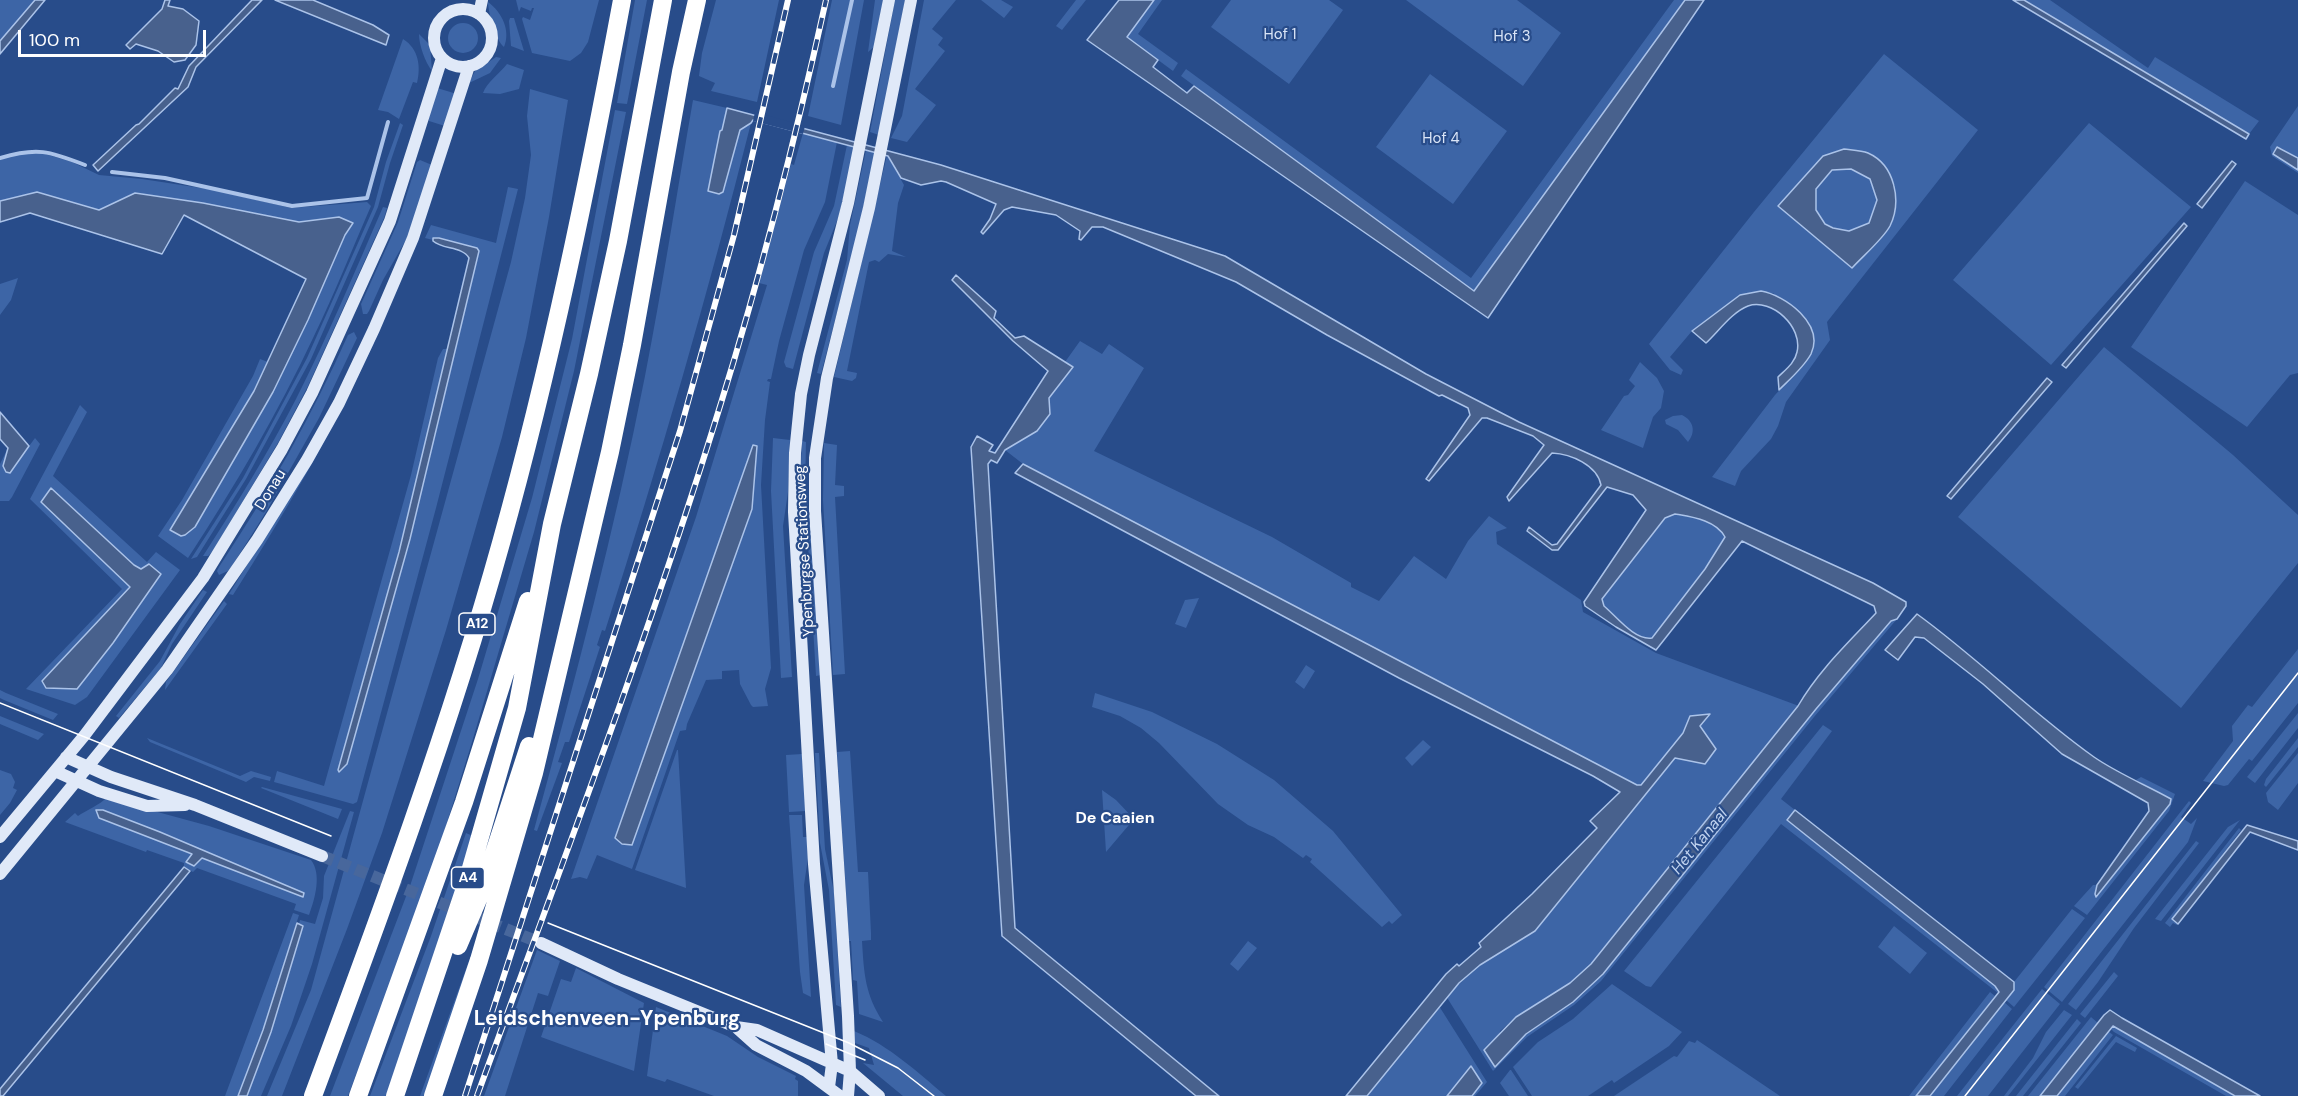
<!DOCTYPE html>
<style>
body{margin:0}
#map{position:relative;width:2298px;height:1096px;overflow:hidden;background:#284c8a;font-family:"DM Sans",sans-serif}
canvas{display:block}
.scale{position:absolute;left:18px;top:30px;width:188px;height:27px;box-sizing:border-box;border:3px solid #fff;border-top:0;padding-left:8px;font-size:18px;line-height:21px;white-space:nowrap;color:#fff;-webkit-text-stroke:4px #284c8a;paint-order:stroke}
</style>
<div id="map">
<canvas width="2298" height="1096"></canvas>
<div class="scale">100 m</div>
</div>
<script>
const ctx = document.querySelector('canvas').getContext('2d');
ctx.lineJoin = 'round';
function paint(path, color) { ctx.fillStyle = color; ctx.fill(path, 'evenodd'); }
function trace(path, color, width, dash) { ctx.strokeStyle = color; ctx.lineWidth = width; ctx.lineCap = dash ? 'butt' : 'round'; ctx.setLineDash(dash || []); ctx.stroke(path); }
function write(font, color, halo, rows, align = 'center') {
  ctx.font = font + ' "DM Sans",sans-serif'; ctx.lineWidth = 4.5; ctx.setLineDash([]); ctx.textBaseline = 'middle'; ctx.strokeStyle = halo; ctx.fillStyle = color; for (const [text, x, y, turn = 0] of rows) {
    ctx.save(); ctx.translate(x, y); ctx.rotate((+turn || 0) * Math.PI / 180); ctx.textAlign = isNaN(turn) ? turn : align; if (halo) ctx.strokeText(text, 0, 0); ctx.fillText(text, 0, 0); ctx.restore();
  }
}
paint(new Path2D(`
 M0,0H35L0,41Z
 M516,0H599L588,42L581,53L570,61L532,53L522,19L523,17L530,20L534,8H532L531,11L521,7L519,12Z
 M635,0H647L627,104L617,103Z
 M716,0H779L757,102L711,91L715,83L699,76L702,53Z
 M832,0H864L841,125L808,116Z
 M875,0H883L874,47L868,52Z
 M895,0H905L879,135L870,132Z
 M924,0H956L932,29L943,38L938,45L945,51L915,89L936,105L907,142L891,138L902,116Z
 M981,0H1001L1013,7L1004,18Z
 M1076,0H1086L1062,30L1056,26Z
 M1154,0H1162L1138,34L1178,63L1173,71L1127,37Z
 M1231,0H1329L1343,10L1289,84L1211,27Z
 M1406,0H1517L1561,33L1523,86Z
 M1674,0H1685L1474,291L1181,76L1186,69L1471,278Z
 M2024,0H2050L2148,68L2155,57L2259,121L2249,134Z
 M488,2C502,12 511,31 504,47C496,41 488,12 488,2Z
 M510,18H514L524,51L511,46L509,21Z
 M448 38a15 15 0 1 1 30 0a15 15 0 1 1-30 0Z
 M419,34L430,45L432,71C425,62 419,45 419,34Z
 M403,39C419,49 421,67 417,83L413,82L399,119L388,112L378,110Z
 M1884,54L1978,130L1827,322L1830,340L1786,402L1778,426L1771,439L1741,471L1735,486L1712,477L1775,395L1803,365L1813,346L1811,331L1773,293L1692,331L1670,357L1683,370L1681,375L1670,370L1649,344L1754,212ZM1823,156L1895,185L1852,268L1779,206Z
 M496,57L501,58L490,73L469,83L475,71Z
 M507,64L524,70L519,89L500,94L483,93C487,82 499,74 507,64Z
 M1430,74L1507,131L1453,204L1376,147Z
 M437,88L457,94L445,126L429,121L428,118Z
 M530,89L568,100L549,217L526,338L502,437L446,630L382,833L347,929L282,1096H267L311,990L511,262L525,198L531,155L527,116Z
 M693,100L727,108L722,130L720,132L708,191L723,192L740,129L751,123C708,294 659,463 605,631L602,630L597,645L600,647L569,742H565L558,762L562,763L537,831L534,830C575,680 615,529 645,376C663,284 677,192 693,100Z
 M2298,106V158L2281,148L2274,154L2298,170V173L2272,156L2270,147Z
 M615,110L626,112L574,371L534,532L472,742L433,868L348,1096H330L410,886L478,679L532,498L572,339Z
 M400,123L403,125L390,163L378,207L311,359L246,479L197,557L191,559L243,478L307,358L374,207L386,162Z
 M2089,123L2191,207L2051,365L1953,280Z
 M803,133L837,142L825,202L804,250L779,341L771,379H768L767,381L770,382L765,420L761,485L771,668L765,689L768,706L753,707L751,705L740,684L739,670L722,671V679L706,680L687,724L686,730L680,731L632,869L597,855L587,879L580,877L571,879L696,517L767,285L759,283L791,164L794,165ZM755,445L752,509L632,845L727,520L753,446Z
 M847,145L855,147L839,216L824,253L793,369L786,367L784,362L814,252L834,206Z
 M866,150L875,152L859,228L821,374L817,373L847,260L850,225Z
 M26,152L42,153L72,162L99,175L142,179L214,190L291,208L367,202L371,206C352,249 335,293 314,336C278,413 235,486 188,558L158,536L182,500L253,376L260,359L268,362L254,391L170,530L179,535L195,527L273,392L308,320L345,235L353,223L339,217L299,222L203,203L135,193L99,210L37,192L0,201V159Z
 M887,155L904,185L898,203L892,251L906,257L888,254L879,262L875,260L869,262L847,371L857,373L856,378L852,381L834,377Z
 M420,160L432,165L411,231L383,280L369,311L367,314H363L361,304L398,222L417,162Z
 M1851,169L1870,179L1877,200L1869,223L1849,231L1833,228L1825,224L1816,210V189L1832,170Z
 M2245,181L2298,215V373L2290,375L2247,427L2131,347Z
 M508,187L518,189L436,508L357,802L353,804L274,782L277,771L324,786L411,475L438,358L443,349H448L399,552L338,769L410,539L479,252L477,248L440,238L433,240L425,238L431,225L496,243Z
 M383,207L387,208L384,218L308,386L279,441L213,551L208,556H203C236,505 268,453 296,399C328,336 355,271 383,207Z
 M18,278L11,300L0,315V284Z
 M354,332L357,338L319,418L266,512L232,566L228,571L219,575L217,571L219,567C268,493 312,416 348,335Z
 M1080,341L1102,354L1109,344L1144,368L1094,451L1272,537L1351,583V587L1379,601L1414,556L1446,579L1468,541L1489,516L1507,528L1496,532L1497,544L1581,600L1583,612L1656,653L1799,706L1591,964L1570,983L1516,1017L1500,1031L1495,1067L1526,1034L1583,994L1603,974L1816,709L1891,621L1897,619L1814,717L1601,981L1574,1005L1527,1037L1493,1071L1446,996L1480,965L1535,931L1710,715L1690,717L1684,733L1641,785H1637L1023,464L1005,450L1037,431L1049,398L1073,367L1065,362Z
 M371,342L374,343C333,431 285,513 233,595L229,594L285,504Z
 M2104,347L2233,455L2298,515V563L2181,708L1958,517Z
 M1640,362L1657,378L1664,391L1661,408L1653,417L1643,448L1601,430L1624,396L1628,395L1635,386L1629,380Z
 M80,405L87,412L53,476L147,562L156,552L180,570L87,697L75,705L26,689L122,589L30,499ZM51,488L134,565L141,569L161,574L113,643L77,689L124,596L131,588L41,502Z
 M1682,415C1694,421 1696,432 1688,442L1678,430L1666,424L1665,420L1673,416Z
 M35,438L40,444L12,497L9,501H0V464L8,448L10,472Z
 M773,438L790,440L788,492L783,526L792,677L781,678L771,491Z
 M802,441L806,442L805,492L812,527L821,675L816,676L807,528L800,488Z
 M824,443L837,445L835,485L844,486V496L835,497L845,674L833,675L823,500Z
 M1675,514C1692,517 1716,520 1725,536L1705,569L1652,638C1635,640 1616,616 1604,606L1602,599L1665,518Z
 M203,590L207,592L172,644L161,668L119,718L116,716L160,661L180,624Z
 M1199,598L1186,628L1175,624L1185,600Z
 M224,601L227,604L165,690L166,682Z
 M2298,649V703L2252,761L2249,759L2228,785L2224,786L2203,781L2233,741L2232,726L2248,705L2252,707Z
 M1306,665L1315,671L1304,689L1295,682Z
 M0,690L6,693L58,714L53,720L4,700L0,698Z
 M1095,693L1152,712L1217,744L1274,780L1333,831L1402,915L1392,924L1389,921L1382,927L1310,862L1312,859L1306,855L1303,858L1274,837L1248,825L1218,804L1159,743L1141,728L1120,716L1092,707Z
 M2298,713V728L2255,783L2247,777Z
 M0,716L44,734L38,740L0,724Z
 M1823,725L1832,731L1781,799L1795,810L1787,820L1995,986L1998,993L1781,824L1651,987L1646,986L1624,971Z
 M147,738L240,776L251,771L271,777L270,781L254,777L246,782L150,742Z
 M2298,738V747L2266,787L2264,785L2266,779Z
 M1423,740L1431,747L1412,766L1405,758Z
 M677,750H678L686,888L635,870Z
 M850,751L858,872H868L871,933V940L862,941C864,974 865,994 883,1022L859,1014L857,981L853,980L851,941H849L837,752Z
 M815,753H819L825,849L834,892L841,1007L836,1005L829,890L820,843Z
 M2298,753V783L2278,810L2268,802L2266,793Z
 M802,754L806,811L789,812L786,755Z
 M0,770L11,774L15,782L13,788L17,790L10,803L0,815Z
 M2141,777L2175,794L2169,811L2087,915L2074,906L2093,885H2097L2095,890L2097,896L2170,804L2171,799L2136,780Z
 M262,787L342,809L338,819L261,788Z
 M1102,790L1116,800L1134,819L1106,852Z
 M106,798L209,826L311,860C322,874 315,899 309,915L294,910L296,904L197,868L193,872L184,867V863L147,850L146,852L65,822L75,813L78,816C85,811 101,804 106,798ZM99,812L303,896L99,818Z
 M2189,801L2191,803L2181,817L2191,824L2197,818L2188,842L2062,1002L2044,987Z
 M350,811L354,812L312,964L291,1026L261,1096H247L271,1032L302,926L299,924L300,920L315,924L323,898L324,876Z
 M789,815H802L803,837H807L808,858L804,885L811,997L803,993L800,972Z
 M2240,820L2161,921L2155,919L2228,827Z
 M2239,828L2241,830L2173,919L2178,924L2177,925L2173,923L2170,927L2165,923Z
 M466,833L473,836L447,918L386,1096H370L431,936Z
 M2196,841L2199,843L2134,928L2098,982L2076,1010L2068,1004Z
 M2072,909L2085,918L2014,1007L2006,1000L2014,990V982Z
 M293,913L299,915L263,1030L238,1096H225Z
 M483,922L428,1096H420Z
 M1894,926L1927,953L1910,974L1878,947Z
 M1248,941L1257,948L1238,971L1230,964Z
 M537,950L560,961L548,996L538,993L505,1096H484Z
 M576,968L644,1003L634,1071L541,1037L561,979L571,982Z
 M2114,972L2118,976L2085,1018L2080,1014Z
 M1612,984L1682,1032L1669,1046L1614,1083L1612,1080L1588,1096H1532L1513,1067L1538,1042L1573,1019Z
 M2042,989L2060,1004L1988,1096H1957Z
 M1990,992L1995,996L1916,1096H1909Z
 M2004,1002L2012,1009L1944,1096H1930Z
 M1439,1006L1487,1082L1475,1096H1472L1482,1083L1471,1066L1447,1096H1367Z
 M656,1007L727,1036L758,1057L796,1076L795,1079L798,1081V1096H714L667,1079L665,1082L647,1076Z
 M2064,1010L2072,1015L2008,1096H2004L2033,1058L2046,1032Z
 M2091,1017L2098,1023L2040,1096H2028Z
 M2077,1019L2081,1023L2023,1096H2016Z
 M2113,1026L2235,1096H2226L2114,1032L2111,1029Z
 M854,1031C890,1046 917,1072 946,1096H903L863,1063L874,1065L869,1048L855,1043Z
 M2108,1031L2113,1035L2065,1096H2057Z
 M2116,1036L2137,1048L2135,1052L2116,1042L2078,1089L2075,1087Z
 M1697,1040L1780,1096H1614L1674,1056L1677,1057L1689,1041L1695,1043Z
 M1510,1070H1511L1528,1096H1509L1500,1083Z`), '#3d65a6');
const water = new Path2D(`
 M35,0H45L0,54V41Z
 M165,0H170L168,6L183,9L199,21L196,45L185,60L174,62L158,51L136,44L130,49L126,45L162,9Z
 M252,0H262L196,67L188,87L98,171L93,165L136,125L139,124L175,88L178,89L189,66Z
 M275,0H313L373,25L389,35L386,45Z
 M1119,0H1154L1127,37L1158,60L1153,67L1187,93L1194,86L1474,291L1685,0H1704L1488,318L1087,40Z
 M2013,0H2024L2249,134L2246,139Z
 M727,108L941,165L1225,256L1426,374L1519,422L1873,583L1906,602V606L1897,619L1891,621L1816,709L1603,974L1573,1002L1526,1034L1495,1067L1484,1050L1516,1017L1570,983L1591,964L1798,706C1818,671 1849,642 1876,613L1874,606L1742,541L1656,650L1616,627L1585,606L1584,602L1646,510L1633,495L1607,487L1558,550H1552L1527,531L1529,527L1552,545L1557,544L1601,485C1597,465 1571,454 1552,453L1509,501L1507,497L1544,445L1533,436L1487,418H1482L1429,481L1426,479L1470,415L1468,408L1442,395L1439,396L1327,335L1236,282L1103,227H1092L1081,240L1079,239L1080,231L1056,215L1012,207L1004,210L983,234L981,232L990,219L996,204L946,182L941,181L921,185L901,178L888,156L753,120L751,123L740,130L723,192L719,194L708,191L720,131L722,130ZM1675,514C1692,517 1716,520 1725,537L1705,569L1652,638C1635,641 1616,616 1604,606L1602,599L1665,518Z
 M2277,147L2298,158V170L2273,154Z
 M1844,149C1851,150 1861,150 1868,153C1895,165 1902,201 1890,226C1883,239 1863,256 1852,268L1778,206L1823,156ZM1851,169L1870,179L1877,200L1869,223L1849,231L1833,228L1825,224L1816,210V189L1832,170Z
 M2232,161L2236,164L2202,208L2197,204Z
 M37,192L99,210L135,193L203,203L299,222L339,217L353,223L345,235L308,320L273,392L195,527L185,535L181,536L170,530L254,391L306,279L184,215L162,254L30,213L0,222V201Z
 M2184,223L2187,226L2066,368L2062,365Z
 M433,238H439L477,248L479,251L410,539L347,764L339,772L338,770L399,552L469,258C462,246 443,250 433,241Z
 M956,275L996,311L994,318L1015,338L1024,336L1073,367L1049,398L1050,414L1037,431L1005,450L997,463L991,460L988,464L1015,928L1219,1096H1196L1002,936L971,447L977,436L993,445L989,451L995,453L1048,371L1013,341L952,280Z
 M1761,291C1785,295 1825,324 1811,354C1804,367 1790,379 1779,390L1778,377C1785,370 1795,363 1797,352C1803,327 1772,298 1748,306C1732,312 1718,332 1706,343L1692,331L1740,295Z
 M2047,378L2052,382L1951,499L1947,496Z
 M0,412L29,446L10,473L6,472L3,466L8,448L0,439Z
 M753,445L757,446L752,509L632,845L622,844L615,838Z
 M1023,464L1637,785H1641L1683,733L1690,716L1710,714L1700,726L1716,749L1705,764L1675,758L1535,931L1480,965L1459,983L1367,1096H1346L1446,974L1457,964L1459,966L1481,947L1479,943L1532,894L1597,828L1590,821L1620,792L1593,776L1399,678L1015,473Z
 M51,488L134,565L141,569L149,564L161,574L113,643L77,689L46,688L42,681L130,587L41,502Z
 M1917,614C1979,659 2032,713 2094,757C2117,773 2146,785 2171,799L2170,804L2096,897L2095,894L2097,885L2149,811L2148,803L2062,754L1983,684L1924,638L1915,637L1898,660L1885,650Z
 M96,810H103L160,832L304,893L303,897L202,858L194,866L186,862L192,854L99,818Z
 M1795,810L2014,982V990L1930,1096H1916L1999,992L1995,986L1787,820Z
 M2247,825L2298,841V850L2250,832L2178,924L2172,919Z
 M184,867L190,871L3,1096H0V1089Z
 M297,923L303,926L271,1032L247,1096H238L263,1030Z
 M2110,1010L2122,1018L2260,1096H2235L2113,1026L2057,1096H2040L2104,1015Z
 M1471,1066L1482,1083L1472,1096H1447Z`);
paint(water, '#48618d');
trace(water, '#abc3e9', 1.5);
paint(new Path2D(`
 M755,112L805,126L803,134L753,121Z`), '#284c8a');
trace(new Path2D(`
 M833,86L852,0
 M0,158C37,147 49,151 85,165
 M112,172L165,178L292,206L367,198L388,122`), '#abc3e9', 4);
trace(new Path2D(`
 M322,856L541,943`), '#48679c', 12, [12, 6]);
trace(new Path2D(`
 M434 38a29 29 0 1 1 58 0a29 29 0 1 1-58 0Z
 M479,14L482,0
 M66,757L111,777L195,805L322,856
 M55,771L99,791L147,806L185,805
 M0,837L84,736L203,578L282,449L312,393L390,221L442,58
 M0,874L167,670L257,540L307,460L339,403L374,329L413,238L469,66
 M541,943L618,979L736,1027L757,1030L850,1071L879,1096
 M737,1028L756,1045L806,1071L840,1096
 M829,1087L832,1064L814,864L794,512L795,453L801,394L809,355L848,203L889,0
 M848,1096L850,1071L848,1016L815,511V458L827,378L869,208L911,0`), '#e0e9f8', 12);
trace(new Path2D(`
 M458,946L482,890L529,746
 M313,1096C381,913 449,730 501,543C551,364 588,183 622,0
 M358,1096L464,802L528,601
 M395,1096L467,882L517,708L552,524L589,374L618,241L663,0
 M433,1096L479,960L534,773L610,452L632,345L681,72L697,0`), '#fff', 18);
trace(new Path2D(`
 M0,703L331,836
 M548,923L849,1043L898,1068L934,1096
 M826,1044L865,1060
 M1965,1096L2298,673`), '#fff', 1.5);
const rail = new Path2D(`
 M465,1096L680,431L734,235L788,0
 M477,1096C561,866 649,637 721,403C762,271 796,136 826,0`);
trace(rail, '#fff', 6);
trace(rail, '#284c8a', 4, [11]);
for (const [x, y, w] of [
 [477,624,36],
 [468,878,33]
]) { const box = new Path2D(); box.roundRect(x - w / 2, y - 11, w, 22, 4.5); ctx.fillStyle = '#284c8a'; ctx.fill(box); trace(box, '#fff', 1.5); }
write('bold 14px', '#fff', null, [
 ["A12",477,624],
 ["A4",468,878]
]);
write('15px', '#dae5f7', '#284c8a', [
 ["Hof 1",1280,35],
 ["Hof 3",1512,37],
 ["Hof 4",1441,139]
]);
write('15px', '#fff', '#284c8a', [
 ["Donau",271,490,-58],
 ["Ypenburgse Stationsweg",805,551,-93]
]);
write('bold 16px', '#fff', '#284c8a', [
 ["De Caaien",1115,819]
]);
write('italic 16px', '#c2d4f0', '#284c8a', [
 ["Het Kanaal",1700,842,-51]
]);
write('bold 21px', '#fff', '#284c8a', [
 ["Leidschenveen-Ypenburg",607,1019]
]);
</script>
